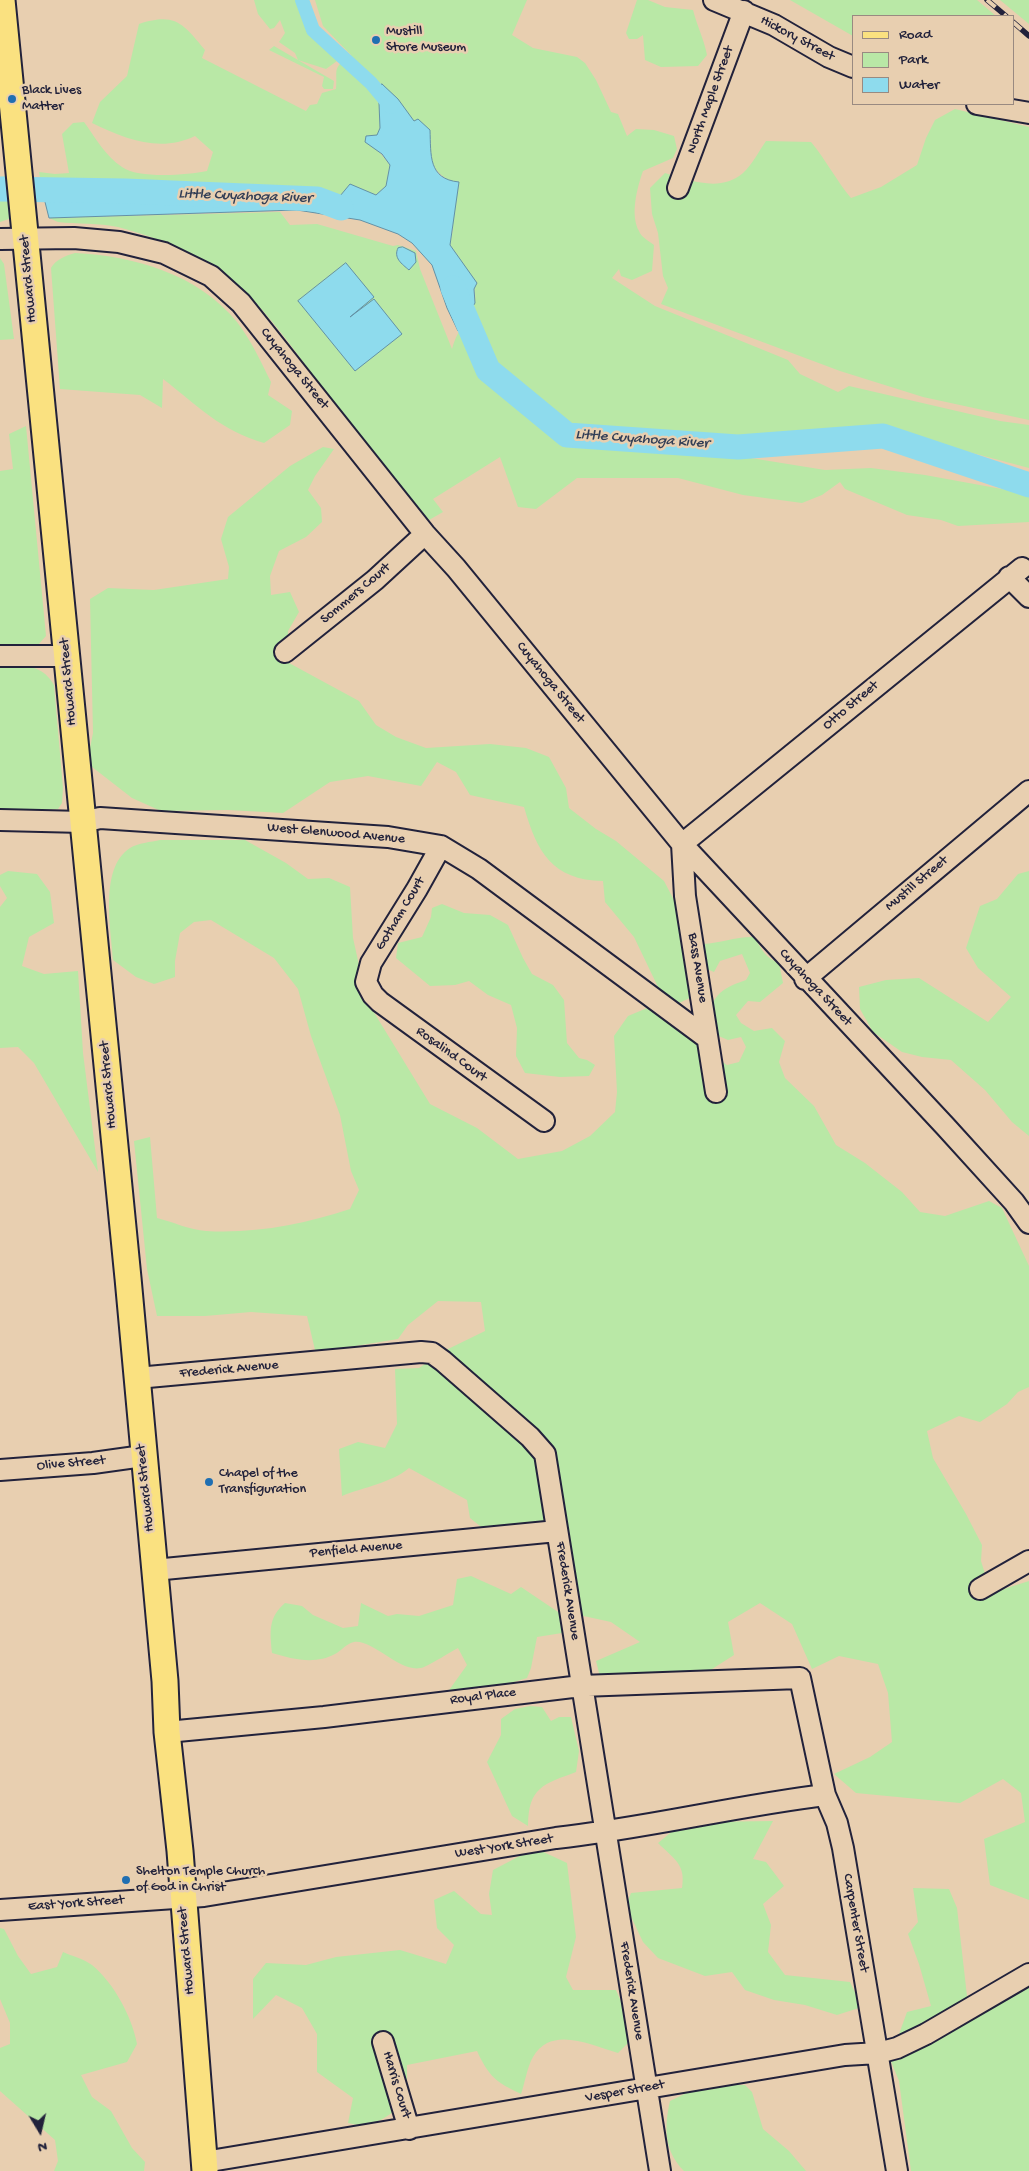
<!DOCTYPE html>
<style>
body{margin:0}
#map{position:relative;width:1029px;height:2171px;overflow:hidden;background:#e8cfb0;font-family:"Gochi Hand",sans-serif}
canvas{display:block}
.legend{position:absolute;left:852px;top:15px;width:162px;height:90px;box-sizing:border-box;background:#e8cfb0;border:1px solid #998a81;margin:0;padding:6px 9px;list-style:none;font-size:15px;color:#22223b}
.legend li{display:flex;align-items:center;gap:10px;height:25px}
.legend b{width:25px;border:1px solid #998a81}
.north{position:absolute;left:15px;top:2106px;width:50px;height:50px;-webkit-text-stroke:4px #e8cfb0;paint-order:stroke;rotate:171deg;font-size:14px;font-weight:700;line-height:20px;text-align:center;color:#22223b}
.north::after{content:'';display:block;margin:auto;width:18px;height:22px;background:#22223b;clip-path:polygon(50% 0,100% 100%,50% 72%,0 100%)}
</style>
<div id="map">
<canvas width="1029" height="2171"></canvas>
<ul class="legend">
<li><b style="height:6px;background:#fae180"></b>Road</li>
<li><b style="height:14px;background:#b9e8a6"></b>Park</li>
<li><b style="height:14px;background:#8edbed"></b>Water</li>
</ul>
<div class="north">N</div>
</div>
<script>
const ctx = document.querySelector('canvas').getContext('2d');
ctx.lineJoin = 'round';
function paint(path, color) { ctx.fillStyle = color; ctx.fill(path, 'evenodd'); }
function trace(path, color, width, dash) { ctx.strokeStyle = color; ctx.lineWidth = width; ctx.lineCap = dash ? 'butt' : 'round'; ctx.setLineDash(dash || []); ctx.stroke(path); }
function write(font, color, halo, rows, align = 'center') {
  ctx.font = font + ' "Gochi Hand",sans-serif'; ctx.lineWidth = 5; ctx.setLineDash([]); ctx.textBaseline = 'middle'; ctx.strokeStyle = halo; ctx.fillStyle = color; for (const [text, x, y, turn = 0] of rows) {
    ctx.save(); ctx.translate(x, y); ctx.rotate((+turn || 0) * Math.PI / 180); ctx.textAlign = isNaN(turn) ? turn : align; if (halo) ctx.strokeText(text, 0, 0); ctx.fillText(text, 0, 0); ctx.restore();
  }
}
paint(new Path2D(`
 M254,0H309L310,14L324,36L337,47V61L326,69L298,60L334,81L333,89H324L322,86L324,77L269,50L274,46L298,60L295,53L279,42L285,33L280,20L274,28L270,29L258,14Z
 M315,0H527L512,35L533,48L577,57L585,63L596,80L611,112L618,114L627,136L636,129L654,130L674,136L677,149L673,158L643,171C637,188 630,215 639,231C641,237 649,241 654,245L652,271L632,280L621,276L619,269L612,278L655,306L788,360L800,374L838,392L849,386L1000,421L1029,425V468L950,447L888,435L893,439L883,436L738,447L693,444L681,429L695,449L825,470L871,468L925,475L1029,494V522L958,526L941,520L907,515L845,489L840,482L822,495L802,503L743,495L678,478H577L536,509L518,507L500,457L433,499L443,512L429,520C397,481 364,442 333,402C293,351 256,287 196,256C172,244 144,234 118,227C99,223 77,224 58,222L49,218L280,212L290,225L317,224L393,246L398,245L416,251L420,269L452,349C456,332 467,321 474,304C481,287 459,259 450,245L453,229L450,181C430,169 431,160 430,138L379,103L380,128L375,147L390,165L386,186L376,195L350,185L340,196L317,199L42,190L39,172L55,174L69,173L62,134L73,123L84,122C95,137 106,157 122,167C138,179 187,175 207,171L213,152L195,136C160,153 125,139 92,123L100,102L127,76L139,24C176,12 183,24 205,50L202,58L306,111L310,105L317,104L322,93L336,89C338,69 331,69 351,55L323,26Z
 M637,0H648L665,7L693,10C697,26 704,39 707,55L698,66L661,67L645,60L643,35L637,39H629L626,33Z
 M790,0H977L996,16H853V36Z
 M1000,0H1029V24Z
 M955,109L1029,127V420L923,397L840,371L661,304L668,288L663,276L658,233L652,214L650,188L665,173C690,180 720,193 743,173C752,165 759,151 766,141L811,142C826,160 836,180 851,198L881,187L917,165L926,138L935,120Z
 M19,174L23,214L0,222V177Z
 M75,253C134,256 198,274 237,322C251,340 261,362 271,382L268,395L292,411L290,425L264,443C221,431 197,405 163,379L162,408L140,395L60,389L51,268C55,260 67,255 75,253Z
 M0,258L4,264L14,339L0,340Z
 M26,426L46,636L38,645L13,644L0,647V471L13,469L9,434Z
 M323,447L334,449L315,476L308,490L321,508L322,522L306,537L279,551L270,576L271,595L290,592L299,612L288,631L289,663L359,701L376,725L396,737L426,748L490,744L526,748L549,757L566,788L569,808L596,829L616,841L664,881L675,902L694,996L679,1003L670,1004L658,987L634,937L605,902L603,881C552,880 537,852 524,807L470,795L456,772L437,762L421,786L368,776L330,782L283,813L228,810L161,811L132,798L87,763L93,733L90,599L108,588L154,590L228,579L229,567L221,539L228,517L290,466Z
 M0,666C23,666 41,663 54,685L63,788L62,803L58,809L0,811Z
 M160,840H245L286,863L308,879L329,878L350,887L353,938L367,1001L430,1104L477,1128L518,1159L562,1151L590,1136L615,1112L617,1092L614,1036L628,1016L652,1006L699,1046L727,1065L739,1062L746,1047L741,1037L728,1040L714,1034C705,1001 716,990 746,980L750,973L742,954L720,961L714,972L707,969L703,944C721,943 737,936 755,937C761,950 766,958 779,963L783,983L760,1002L748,1001L736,1015L741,1023L754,1031L772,1028L785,1041L779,1062L785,1078L814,1106L836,1145L865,1163L902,1192L920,1212L945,1216L989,1201L1002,1208L1029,1266V1387L1018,1392L1007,1404L980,1422L959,1416L927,1431L933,1458L966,1514L982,1545L981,1561L991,1593L1029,1581V1900L990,1885L984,1839L1025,1822L1021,1793L1003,1779L960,1803L856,1793L834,1774L870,1757L892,1742L888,1693L878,1664L839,1656L812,1669L792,1624L760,1603L728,1622L734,1655L709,1671L677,1676L601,1681L596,1661L640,1642L611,1622L579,1615L568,1563L539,1526L485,1530L470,1518L467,1500L409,1468C391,1483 364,1487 342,1496L339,1449L358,1442L385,1448L397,1424L395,1369L419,1368L446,1350L485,1331L481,1302L438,1301L408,1325L398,1339L331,1350H315L307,1316L251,1312L205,1316H157L147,1269L134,1141L150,1137L157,1218C173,1222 190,1230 206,1231C254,1234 305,1224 350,1209L359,1190L351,1171L340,1115L311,1036L298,989L274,958L211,920L194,922L180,933L175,961V977L154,984L136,977L113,960C111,929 99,868 130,848C138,843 151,842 160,840Z
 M8,871L37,874L50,892L54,923L29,937L22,966L44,974L78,971L83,1053L98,1172L34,1063L18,1047L0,1048V907L7,898L0,886V875Z
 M1029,871V1136L1012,1122L985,1090L951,1060L922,1057L902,1052L873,1032L860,1009L859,987L886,980L919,978L988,1022L1011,997L978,968L966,948L980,906L997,899L1018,874Z
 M442,904L464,913L490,915L508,925L523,958L532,974L553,985L564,1000L567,1043L579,1058L587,1060L595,1065L589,1076L560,1077L525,1073L516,1056L517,1028L511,1005L488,995L469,981L455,985L430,986L396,958L398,943L422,937L431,917L432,908Z
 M471,1576L511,1594L521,1587L564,1616L562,1633L537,1637L531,1668L527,1678L494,1688L447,1693L467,1665L458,1648C447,1654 435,1662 424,1667C402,1676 374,1639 354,1642C347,1643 341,1651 335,1654C315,1665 292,1659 272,1653C270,1631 268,1618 285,1603L302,1606L313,1615L343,1628L358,1626L361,1603L388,1616L397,1614L419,1616L453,1605L457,1579Z
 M530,1706L542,1707L551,1721L559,1717H571L579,1751L576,1772C544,1784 528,1787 528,1826L512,1816L487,1762L501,1735V1719L515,1709Z
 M773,1821L753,1859L766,1862L784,1886L763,1904L771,1925L768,1952L785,1975L850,1982L862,2007L837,2015L805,2005L774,2000L745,1990L732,1972L705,1976L658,1958L643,1942L626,1906L631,1893L682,1888C686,1864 674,1859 658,1843L675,1829L701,1822Z
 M535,1848L567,1863L576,1937L566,1977L573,1990H616L627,2015L632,2039L618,2053C591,2045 551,2025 533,2057C527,2067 525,2083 521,2094C496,2082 489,2077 477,2051L407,2065V2103C386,2116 374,2130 348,2123L353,2098L317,2072V2034L302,2008L276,1995L253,2019V1979L266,1963L306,1965L336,1957L400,1950L446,1964L454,1945L437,1928L434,1900L454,1891L481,1914L492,1915L489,1894L493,1870Z
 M913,1888L949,1889L957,1908L967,1996L1029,1979V2171H911L899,2081L890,2059L907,2012L931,2006L919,1964L908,1934L918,1922Z
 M0,1928L4,1929L18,1956L31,1974L57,1967L63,1952C72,1956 84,1959 92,1965C114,1983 132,2017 137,2044L127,2062L81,2075L92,2097L111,2111L132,2148L145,2162L144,2171H54L58,2161L55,2140L0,2091V2048L10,2044V2023L0,1999Z
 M703,2085H745L752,2092L763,2129L789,2151L806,2171H684C664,2151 664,2127 670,2101Z`), '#b9e8a6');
const water = new Path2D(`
 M382,84L398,99L414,121L418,119L430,130C431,155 428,179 459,182L450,245L477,283L474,289L475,303L458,331L447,308L432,265L412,243L398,234L360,220L297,210L49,218L42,190L317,199L340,196L350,184L376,195L386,186L390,165L382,154L365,142L366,136L377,135L380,128L379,103Z
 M403,247L415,253L416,262L409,270C402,264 393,258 398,248Z
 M346,263L374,297L350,317L374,299L402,334L355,371L298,301Z`);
paint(water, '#8edbed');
trace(water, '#6391a6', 1);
trace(new Path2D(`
 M302,0L313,30L371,83L391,107`), '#8edbed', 14);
trace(new Path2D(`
 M0,189L125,191L317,199L341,208
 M453,288L488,370L567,435L738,447L883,436L1029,485`), '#8edbed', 25);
const minor = new Path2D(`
 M714,0L774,25L829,57L853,67
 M977,104L1029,113
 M678,188L744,11
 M0,239L74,238L119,242L164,253L211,276L241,303L425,534L456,568L682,844L945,1126L1014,1202L1029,1223
 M1009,577L1029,597
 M285,652L375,580L425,534
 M0,656H67
 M0,820L83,822L100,818L388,837L441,846L479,869L707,1038
 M441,846L417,889L371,963L366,982L373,995L380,1002L544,1121
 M805,979L1029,791
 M716,1092L685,896L682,844L1022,568
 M137,1378L421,1352L432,1353L443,1361L530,1437L545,1454L660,2171
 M0,1470L93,1463L143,1456
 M154,1570L557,1531
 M980,1589L1029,1561
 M167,1732L324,1717L581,1686L800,1678L825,1795L837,1823L843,1848L897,2171
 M0,1910L204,1896L556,1838C647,1828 735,1806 825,1795
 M383,2042L409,2129
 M204,2162L845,2055L878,2053L897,2048L926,2034L1029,1974`);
const major = new Path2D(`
 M2,0L128,1278L165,1681L167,1732L180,1851L205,2171`);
trace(minor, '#22223b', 24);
trace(major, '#22223b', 29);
trace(minor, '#e8cfb0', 20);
trace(major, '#fae180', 25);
const rail = new Path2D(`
 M987,0L1006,16
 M1013,22L1029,36`);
trace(rail, '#22223b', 5.5);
trace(rail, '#e8cfb0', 4, [11]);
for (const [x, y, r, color] of [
 [376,40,5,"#1f6fb2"],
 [12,99,5,"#1f6fb2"],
 [209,1482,5,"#1f6fb2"],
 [126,1880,5,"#1f6fb2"]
]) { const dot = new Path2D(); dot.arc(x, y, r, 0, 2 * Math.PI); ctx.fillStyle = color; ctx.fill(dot); trace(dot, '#e8cfb0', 2); }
write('14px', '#22223b', '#e8cfb0', [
 ["Mustill",386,32],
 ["Store Museum",386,48],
 ["Black Lives",22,91],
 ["Matter",22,107],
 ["Chapel of the",219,1474],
 ["Transfiguration",219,1490],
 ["Shelton Temple Church",136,1872],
 ["of God in Christ",136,1888]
], 'left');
write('14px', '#22223b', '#e8cfb0', [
 ["Hickory Street",797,39,28],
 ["North Maple Street",711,100,-70],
 ["Howard Street",29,279,-95],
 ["Cuyahoga Street",294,369,51],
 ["Sommers Court",356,594,-40],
 ["Howard Street",69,682,-95],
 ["Cuyahoga Street",550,683,51],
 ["Otto Street",851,706,-40],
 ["West Glenwood Avenue",336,834,5],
 ["Mustill Street",917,884,-40],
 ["Gotham Court",401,914,-59],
 ["Bass Avenue",697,968,81],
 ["Cuyahoga Street",815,988,47],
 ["Rosalind Court",451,1055,36],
 ["Howard Street",109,1085,-95],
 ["Frederick Avenue",229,1370,-5],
 ["Olive Street",71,1464,-5],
 ["Howard Street",146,1488,-96],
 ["Penfield Avenue",356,1550,-5],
 ["Frederick Avenue",567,1591,81],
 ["Royal Place",483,1697,-7],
 ["West York Street",504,1847,-9],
 ["East York Street",76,1904,-4],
 ["Carpenter Street",855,1923,80],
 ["Howard Street",187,1951,-95],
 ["Frederick Avenue",631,1991,81],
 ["Harris Court",396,2085,73],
 ["Vesper Street",625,2092,-10]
]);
write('italic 15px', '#323e56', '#e8cfb0', [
 ["Little Cuyahoga River",245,197,2],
 ["Little Cuyahoga River",642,440,4]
]);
</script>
